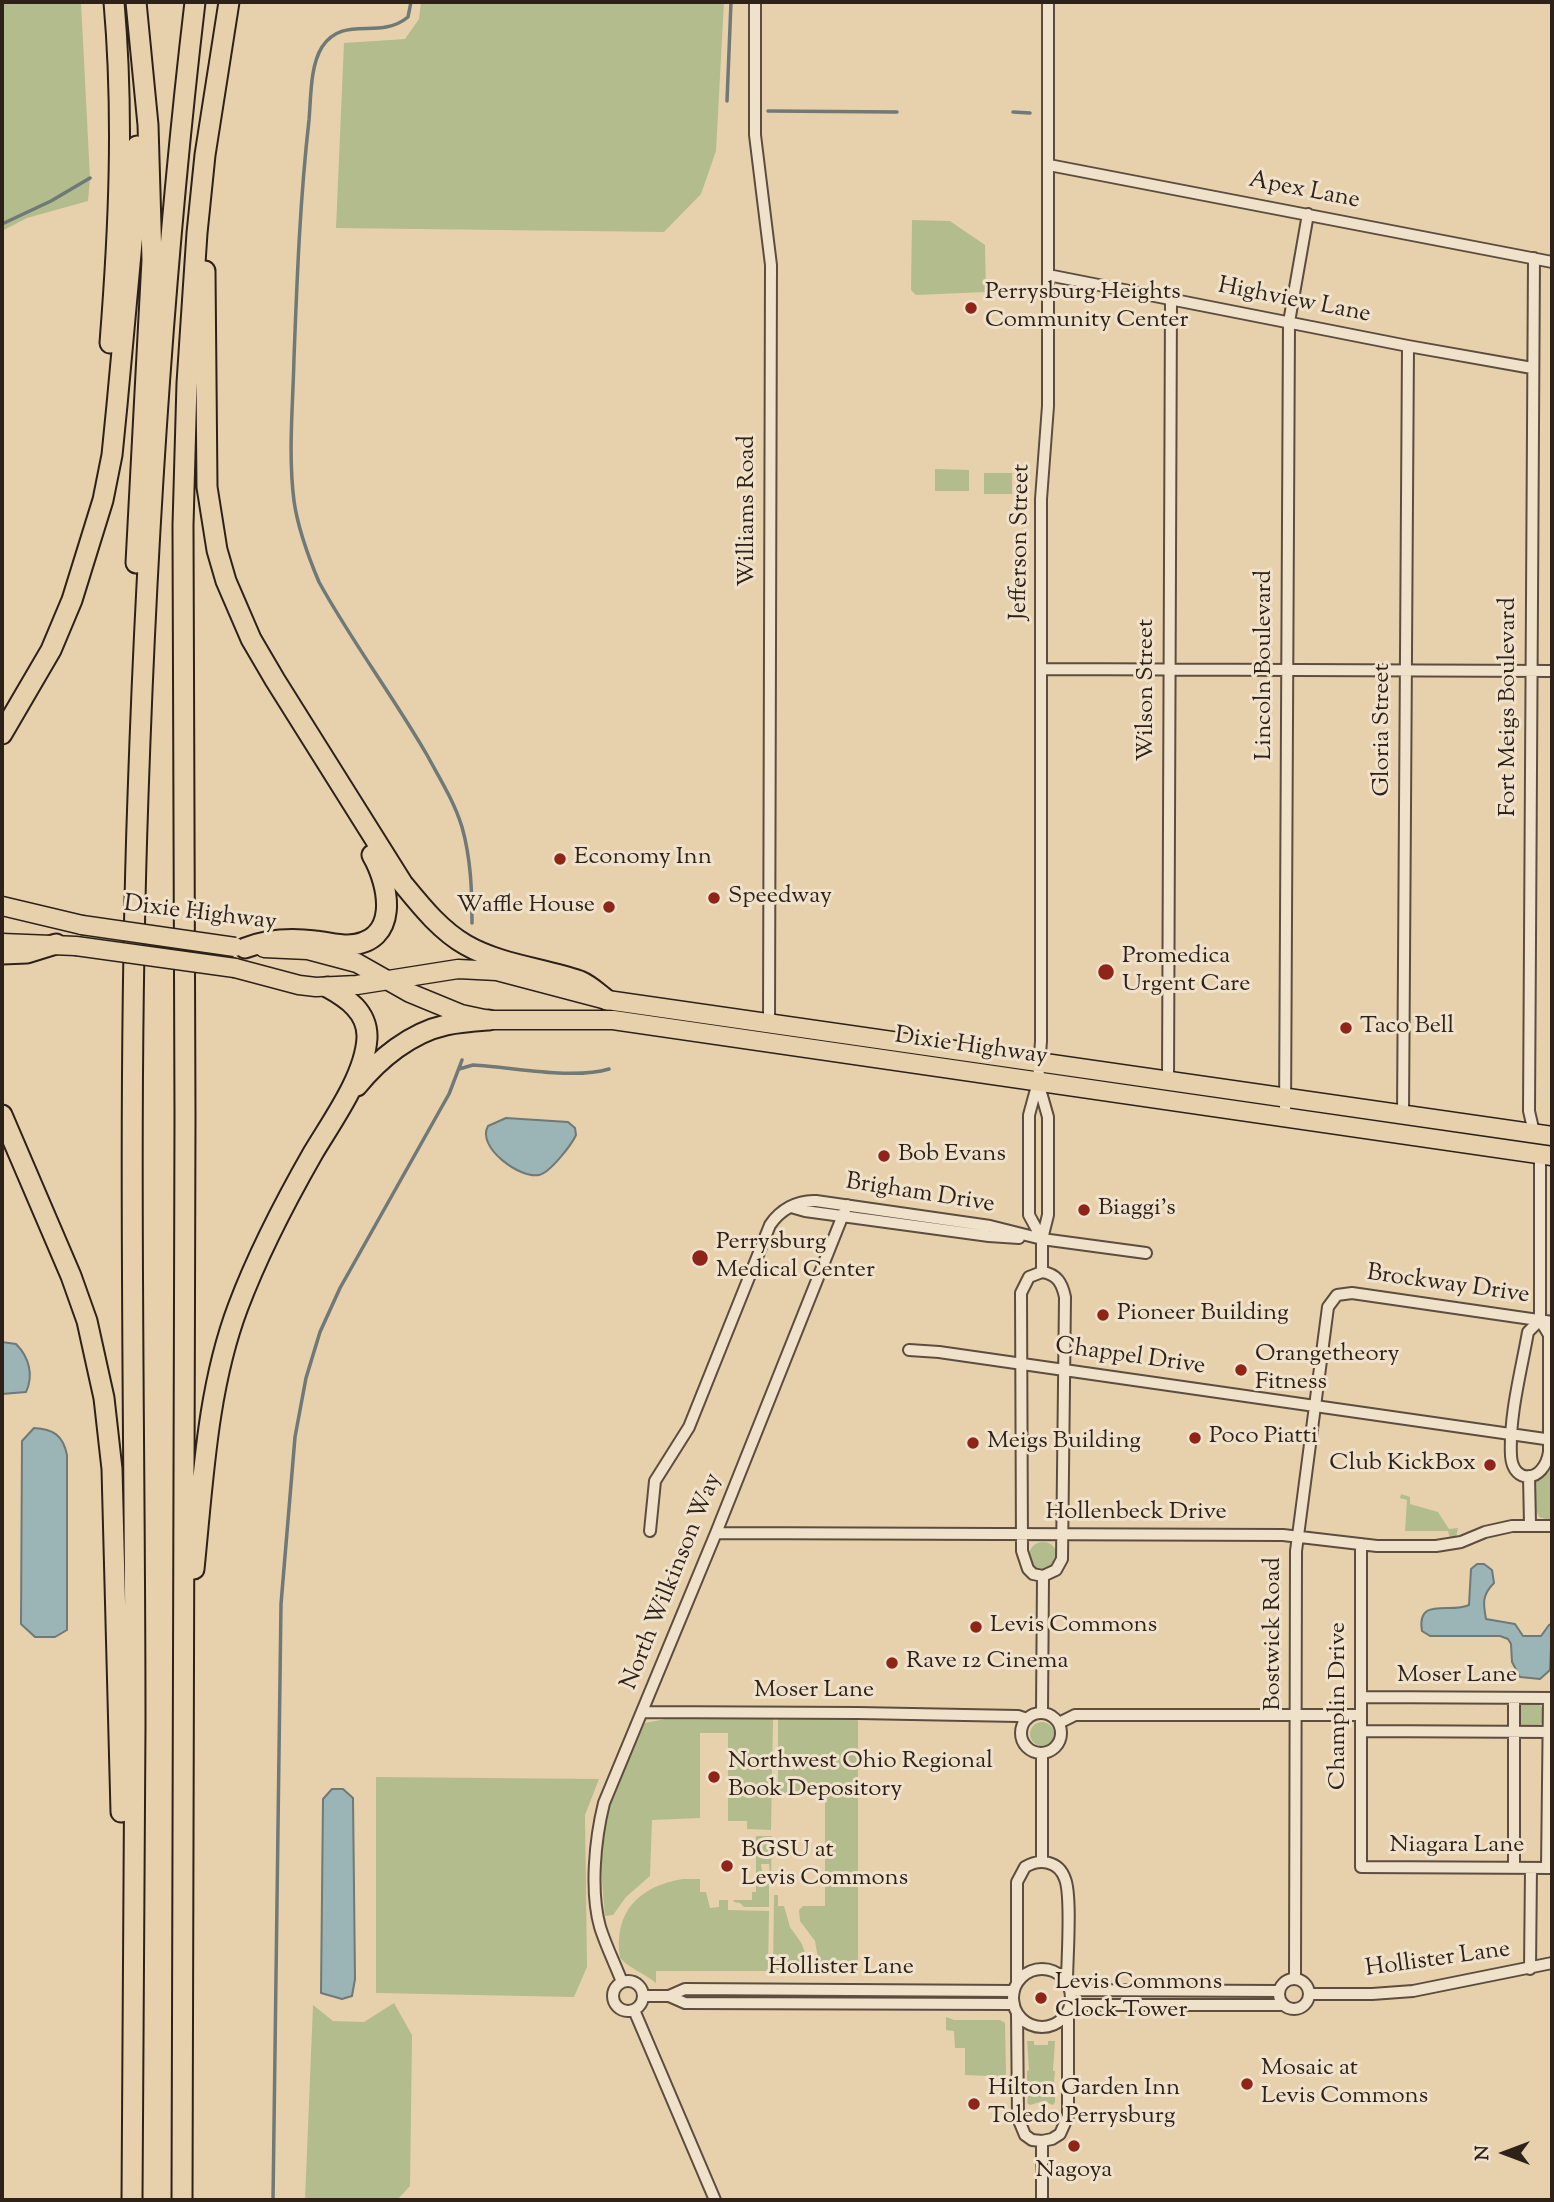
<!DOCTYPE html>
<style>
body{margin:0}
#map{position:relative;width:1554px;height:2202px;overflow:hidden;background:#e7d1ad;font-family:"Sorts Mill Goudy",serif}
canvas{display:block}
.frame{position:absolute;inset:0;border:4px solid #2e2119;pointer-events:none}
.north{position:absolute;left:1470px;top:2118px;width:70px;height:70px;-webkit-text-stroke:5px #efe1ca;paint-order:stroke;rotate:270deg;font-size:19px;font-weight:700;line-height:28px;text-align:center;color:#2e2119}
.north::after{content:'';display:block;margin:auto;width:24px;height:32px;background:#2e2119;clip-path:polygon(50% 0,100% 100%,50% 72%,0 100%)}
</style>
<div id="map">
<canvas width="1554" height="2202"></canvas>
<div class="frame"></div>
<div class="north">N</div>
</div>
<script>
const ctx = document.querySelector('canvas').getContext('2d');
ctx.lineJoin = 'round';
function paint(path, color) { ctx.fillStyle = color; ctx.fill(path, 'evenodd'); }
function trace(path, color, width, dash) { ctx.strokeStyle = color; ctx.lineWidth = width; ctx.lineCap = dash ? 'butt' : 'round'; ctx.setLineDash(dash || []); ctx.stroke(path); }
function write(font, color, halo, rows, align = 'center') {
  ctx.font = font + ' "Sorts Mill Goudy",serif'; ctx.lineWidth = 6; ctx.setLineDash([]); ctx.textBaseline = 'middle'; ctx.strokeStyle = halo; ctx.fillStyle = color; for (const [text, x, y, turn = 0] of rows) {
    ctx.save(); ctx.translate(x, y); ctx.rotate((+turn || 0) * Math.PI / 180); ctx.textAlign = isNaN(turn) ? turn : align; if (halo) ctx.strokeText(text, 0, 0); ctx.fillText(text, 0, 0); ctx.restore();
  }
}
paint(new Path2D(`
 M2,2H81L90,178L88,201L27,218L2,231Z
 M421,2H724L716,151L701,194L664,232L336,228L344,43L405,39L419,19Z
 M912,220L950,221L985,245L986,292L916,295L911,290Z
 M935,469L969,470V491H935Z
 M984,473H1012V494H984Z
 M1552,1462V1521L1539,1517L1535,1508L1536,1482L1547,1472Z
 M1401,1494L1410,1497V1504L1438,1512L1449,1529L1458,1528L1456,1537L1450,1538L1448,1531H1405L1407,1500L1400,1498Z
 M1029 1556a14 14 0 1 1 28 0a14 14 0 1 1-28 0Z
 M1516 1715a14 14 0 1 1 28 0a14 14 0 1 1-28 0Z
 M671,1718L773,1719L771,1830L747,1829V1821H728V1733H700V1818L652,1820L650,1876L626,1897L613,1915L605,1916C602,1886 599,1853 604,1823C611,1789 631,1755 645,1723Z
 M778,1719H858V1970H820L815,1941L800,1921L799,1910L803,1906H825V1794L778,1793Z
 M1030 1734a12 12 0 1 1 24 0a12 12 0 1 1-24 0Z
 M376,1777L599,1779L585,1815L587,1967L574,1997L376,1993Z
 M756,1836H772L771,1877H767L770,1874L769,1864H761L763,1877L756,1876Z
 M683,1879H700V1892H706L710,1908L719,1907V1900H728V1910L769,1911L768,1971H656V1983C644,1973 630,1969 620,1958C613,1912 639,1886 683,1879Z
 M756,1881H769V1907H744L740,1903L734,1902L733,1900H752V1892H756Z
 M774,1895H778V1906H784L790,1927L802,1944L805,1953L807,1970H773Z
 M394,2003L412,2035L410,2186L397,2200L328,2198L327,2200H305L313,2005L333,2021L364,2022Z
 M946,2017L954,2020H1000L1005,2023L1006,2074L1003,2080H994L988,2076L965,2075V2048H955L954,2031L946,2030Z
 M1027,2041H1034V2045H1048V2041H1055L1053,2071H1055L1053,2091H1055V2102L1053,2105L1043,2101L1030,2105L1027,2103L1030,2085L1027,2084V2071L1029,2070Z`), '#b3bc8c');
const water = new Path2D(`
 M506,1118L568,1122L575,1128L576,1135C572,1144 550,1173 539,1175C520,1179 476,1147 488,1126Z
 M2,1342L16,1344C29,1357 34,1375 26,1392L2,1394Z
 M34,1428C53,1429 63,1435 67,1455V1630L55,1637H35L21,1624L22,1441Z
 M1477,1564H1484L1492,1570L1494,1583C1482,1595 1483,1603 1486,1619L1515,1624L1523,1636H1541L1549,1625L1552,1624L1550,1670L1540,1679L1520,1677L1512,1662L1511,1644L1508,1639L1500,1636H1430L1422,1631C1416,1596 1451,1614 1469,1605L1471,1569Z
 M332,1789H343L353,1798L355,1979L352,1996L342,1999L321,1993L323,1799Z`);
paint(water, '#9bb4b5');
trace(water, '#6f7977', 2);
trace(new Path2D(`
 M411,2L408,17C379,41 344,14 322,47C310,66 311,98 309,120C300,199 297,279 294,358C293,405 288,454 294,501C298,529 308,556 319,582C352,642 393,696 427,755C440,779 454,801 462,827C471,859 472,891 472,923
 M727,101L731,2
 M768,111L897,112
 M1013,112L1030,113
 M2,224L51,201L90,178
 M459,1069L473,1065C513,1067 572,1080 609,1069
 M273,2200L281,1604L295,1437L306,1378L320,1332L340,1288L449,1094L462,1060`), '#6f7977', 3.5);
const street = new Path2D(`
 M755,2V135L771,265L769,1022
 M1049,165L1552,262
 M1534,258L1529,1111L1535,1137
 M1048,275L1408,346L1532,368
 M1042,669L1552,671
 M1168,1080L1171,299
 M1038,1082L1048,1117V1215L1042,1239V1272
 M1403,1114L1408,346
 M1285,1117L1289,322L1308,214
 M791,1207L805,1211L989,1236L1019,1238
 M1042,1239L1029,1215V1115L1038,1082L1041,1041V499L1048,406V2
 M1042,1272C1057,1274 1062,1283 1065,1297L1062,1559L1056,1570L1043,1576L1033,1574L1028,1569L1022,1551L1021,1293L1029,1277Z
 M1540,1320L1528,1332C1521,1372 1509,1415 1511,1456C1513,1485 1544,1483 1549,1452V1335L1540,1320V1152
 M909,1350L939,1352L1552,1440
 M1529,1476L1530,1524
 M650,1531L655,1481L689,1427L770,1225C780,1210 797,1200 816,1201L990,1226L1042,1239L1146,1253
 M716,1533L1283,1535L1377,1546H1436L1461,1542L1485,1532L1512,1526H1552
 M1361,1544V1867L1552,1868
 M1361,1697L1552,1698
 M642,1712L858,1713L1018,1716L1027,1719
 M1042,1712L1043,1576
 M1021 1733a20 20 0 1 1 40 0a20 20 0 1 1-40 0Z
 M1059,1723L1075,1715H1361
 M1361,1731L1552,1732
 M1042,1861V1755
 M1514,1868V1698
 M1547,1868L1549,1698
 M1013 1998a29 29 0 1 1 58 0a29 29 0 1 1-58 0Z
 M1530,1969L1531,1868
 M1279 1994a15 15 0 1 1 30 0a15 15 0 1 1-30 0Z
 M1295,1979L1296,1551L1328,1307L1337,1295L1352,1293L1552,1322
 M613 1996a15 15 0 1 1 30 0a15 15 0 1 1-30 0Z
 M622,1982C615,1964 606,1946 600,1927C590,1891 595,1839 604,1803L716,1533L847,1205
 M1017,1983V1882L1025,1867C1040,1858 1059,1861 1065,1879C1072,1896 1067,1960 1067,1982
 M1071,1990L1279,1991
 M1310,1994H1372L1413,1991L1552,1963
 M643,1996H669L685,2003L1014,2004
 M669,1996L685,1989L1014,1991
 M1071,2005H1284
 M634,2010L715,2200
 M1017,2013L1018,2118L1025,2135L1032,2140L1042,2141L1052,2139L1060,2134L1068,2116V2013
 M1042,2141V2200`);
const primary = new Path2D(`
 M2,906L82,925
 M2,943L76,946
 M264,948L308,950L357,963L410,993L461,1014L489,1020H613L1552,1156
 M235,968L299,985L316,987L357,985L458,969L497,971L607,1000L1552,1136`);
const highway = new Path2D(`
 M205,271L207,487L217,550L226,581L251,639L275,680L403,884C421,906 441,931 466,945C501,965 543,968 580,981C590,985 599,994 607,1000
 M110,343C119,229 124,116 114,2
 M136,563L152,260L148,125L136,2
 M2,734L51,650L72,600L103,500L112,455L117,405L134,221L137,146
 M245,948C268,939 291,938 315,941C326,942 337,945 348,945C400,943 390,886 372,855
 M2,954L27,953L56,944
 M357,1086C379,1059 410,1033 446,1025C460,1022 475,1021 489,1020
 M2,1115L71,1276L87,1321L104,1398L112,1469L121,1812
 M194,1569C203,1482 207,1389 238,1307C258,1254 285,1202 313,1153C332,1121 365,1076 367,1038C368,1012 347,998 327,987
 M132,2200C132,2042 135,1883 135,1725C135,1415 127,1105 138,796C147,531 164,265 195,2
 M182,2200L185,1117L183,525L187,383L197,233L205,155L229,2`);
trace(street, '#5c4d3e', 14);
trace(primary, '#2e2119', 21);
trace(highway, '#2e2119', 23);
trace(street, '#efe1ca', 10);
trace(primary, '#e7d1ad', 18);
trace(highway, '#e7d1ad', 19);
const primaryBridge = new Path2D(`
 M82,925L235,947
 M76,946L235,968`);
trace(primaryBridge, '#2e2119', 21, []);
trace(primaryBridge, '#e7d1ad', 18);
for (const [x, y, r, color] of [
 [971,308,7,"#8f2418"],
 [560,859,7,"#8f2418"],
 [714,898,7,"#8f2418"],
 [609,907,7,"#8f2418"],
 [1106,972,9,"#8f2418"],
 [1346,1028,7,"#8f2418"],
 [884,1156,7,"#8f2418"],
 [1084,1210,7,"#8f2418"],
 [700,1258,9,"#8f2418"],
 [1103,1315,7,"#8f2418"],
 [1241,1370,7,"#8f2418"],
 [1195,1438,7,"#8f2418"],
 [973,1443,7,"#8f2418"],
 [1490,1465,7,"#8f2418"],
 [976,1627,7,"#8f2418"],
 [892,1663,7,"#8f2418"],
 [714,1777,7,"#8f2418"],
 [727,1866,7,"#8f2418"],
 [1041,1998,7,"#8f2418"],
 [1247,2084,7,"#8f2418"],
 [974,2104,7,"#8f2418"],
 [1074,2146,7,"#8f2418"]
]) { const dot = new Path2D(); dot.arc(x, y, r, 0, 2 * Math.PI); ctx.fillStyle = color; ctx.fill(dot); trace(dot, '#efe1ca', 2.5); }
write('24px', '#2e2119', '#efe1ca', [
 ["Apex Lane",1304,192,11],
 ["Highview Lane",1294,302,11],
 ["Williams Road",749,511,-90],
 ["Jefferson Street",1022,542,-89],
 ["Lincoln Boulevard",1266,665,-90],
 ["Wilson Street",1148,690,-90],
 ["Fort Meigs Boulevard",1510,707,-90],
 ["Gloria Street",1384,730,-90],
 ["Dixie Highway",200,915,7],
 ["Dixie Highway",971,1048,8],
 ["Brigham Drive",920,1195,9],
 ["Brockway Drive",1448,1286,8],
 ["Chappel Drive",1130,1358,8],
 ["Hollenbeck Drive",1136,1514],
 ["North Wilkinson Way",673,1582,-68],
 ["Bostwick Road",1275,1634,-90],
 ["Moser Lane",1457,1677],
 ["Moser Lane",814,1692],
 ["Champlin Drive",1340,1706,-90],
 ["Niagara Lane",1457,1847],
 ["Hollister Lane",1438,1961,-8],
 ["Hollister Lane",841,1969]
]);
write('24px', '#2e2119', '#efe1ca', [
 ["Perrysburg Heights",985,294],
 ["Community Center",985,322],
 ["Economy Inn",574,859],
 ["Speedway",728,898],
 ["Waffle House",595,907,"right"],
 ["Promedica",1122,958],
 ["Urgent Care",1122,986],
 ["Taco Bell",1360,1028],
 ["Bob Evans",898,1156],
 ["Biaggi's",1098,1210],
 ["Perrysburg",716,1244],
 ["Medical Center",716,1272],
 ["Pioneer Building",1117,1315],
 ["Orangetheory",1255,1356],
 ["Fitness",1255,1384],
 ["Poco Piatti",1209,1438],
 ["Meigs Building",987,1443],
 ["Club KickBox",1476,1465,"right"],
 ["Levis Commons",990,1627],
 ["Rave 12 Cinema",906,1663],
 ["Northwest Ohio Regional",728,1763],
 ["Book Depository",728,1791],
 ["BGSU at",741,1852],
 ["Levis Commons",741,1880],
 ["Levis Commons",1055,1984],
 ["Clock Tower",1055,2012],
 ["Mosaic at",1261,2070],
 ["Levis Commons",1261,2098],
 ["Hilton Garden Inn",988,2090],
 ["Toledo Perrysburg",988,2118],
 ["Nagoya",1074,2172,"center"]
], 'left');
</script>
